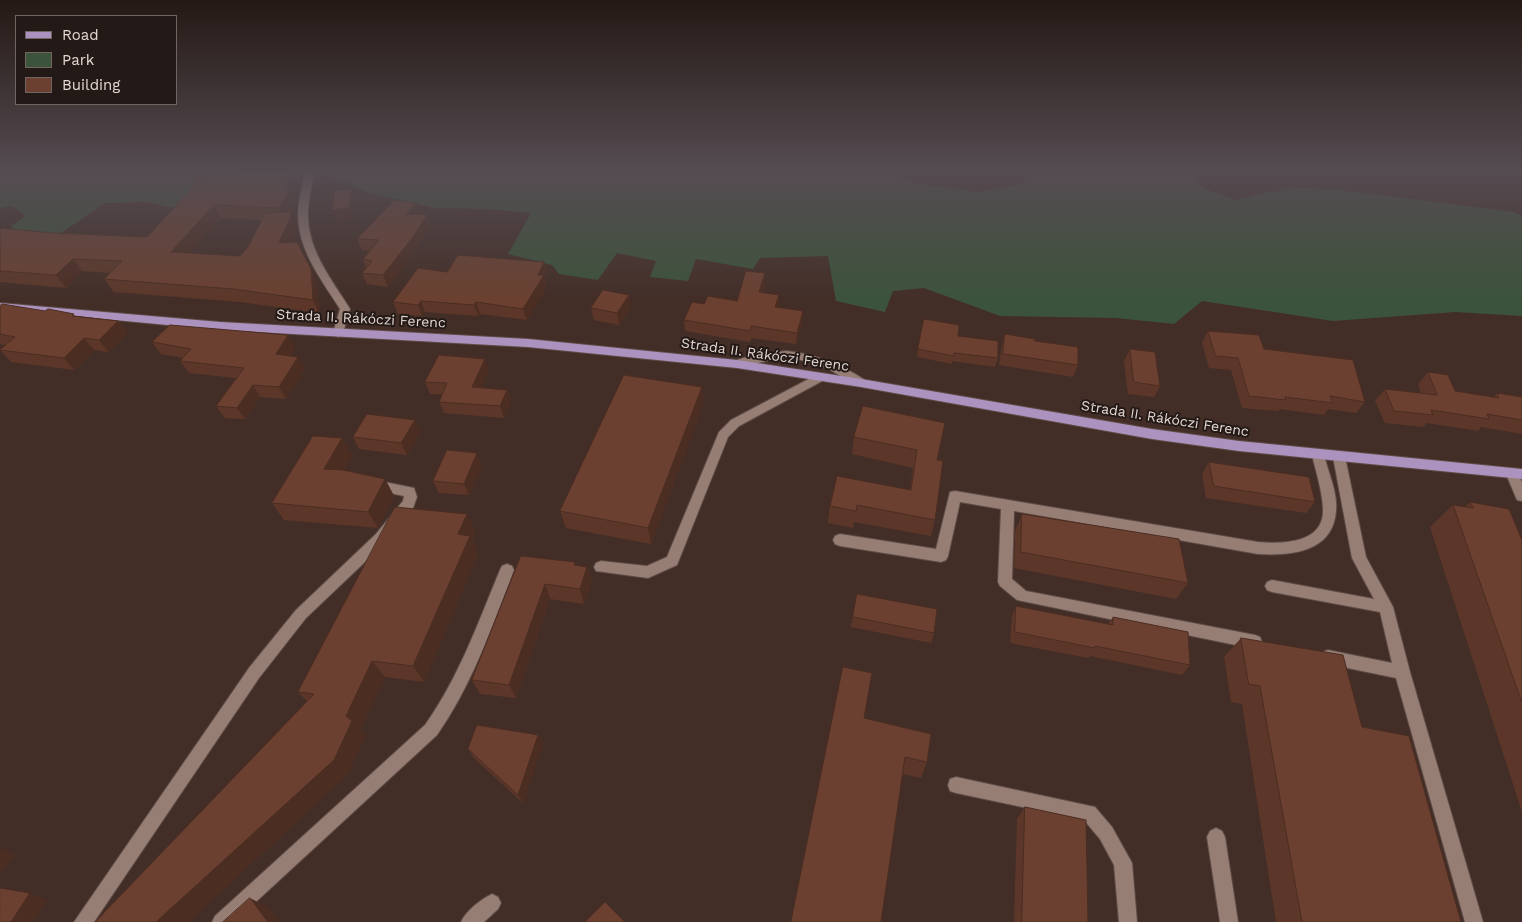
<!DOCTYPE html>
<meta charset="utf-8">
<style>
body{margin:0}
#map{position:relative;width:1522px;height:922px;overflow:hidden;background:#432e27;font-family:"Work Sans",sans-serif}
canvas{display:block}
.legend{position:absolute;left:15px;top:15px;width:162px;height:90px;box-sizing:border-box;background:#231916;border:1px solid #716561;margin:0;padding:6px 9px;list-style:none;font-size:15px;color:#e5d7d2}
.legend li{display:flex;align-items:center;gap:10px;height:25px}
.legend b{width:25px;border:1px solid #716561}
</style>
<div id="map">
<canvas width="1522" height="922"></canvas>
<ul class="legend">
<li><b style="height:6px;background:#ab92bf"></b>Road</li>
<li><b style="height:14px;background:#3c533b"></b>Park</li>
<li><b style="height:14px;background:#6b4030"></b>Building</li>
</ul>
</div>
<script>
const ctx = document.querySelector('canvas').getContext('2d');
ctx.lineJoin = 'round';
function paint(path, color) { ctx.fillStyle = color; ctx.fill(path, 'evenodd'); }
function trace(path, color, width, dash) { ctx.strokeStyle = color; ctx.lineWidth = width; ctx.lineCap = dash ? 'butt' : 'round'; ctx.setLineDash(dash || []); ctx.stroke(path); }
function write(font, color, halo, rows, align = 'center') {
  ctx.font = font + ' "Work Sans",sans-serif'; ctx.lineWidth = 4; ctx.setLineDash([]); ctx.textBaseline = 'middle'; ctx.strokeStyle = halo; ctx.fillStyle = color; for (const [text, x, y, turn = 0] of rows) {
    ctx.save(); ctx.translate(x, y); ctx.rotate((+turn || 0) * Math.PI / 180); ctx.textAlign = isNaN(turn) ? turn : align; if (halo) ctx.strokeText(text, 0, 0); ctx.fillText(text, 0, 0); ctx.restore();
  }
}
paint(new Path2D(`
 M0,172H276L174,208L146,202L105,203L54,238L18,235L11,226L26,216L12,206L0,208Z
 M333,172H871L895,176L919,184L980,192L1025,183L1041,172H1188L1203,188L1236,200L1292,187L1349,191L1514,212L1522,216V316L1455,312L1333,321L1202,301L1174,324L1116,318L1000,316L924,288L893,291L885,312L836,301L828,256L760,258L753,269L696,259L688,281L650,277L656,261L617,253L598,280L559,274L552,265L508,254L531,213L491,209L435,208L369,193L333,177Z`), '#3c533b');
const minor = new Path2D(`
 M305,172H314C312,186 308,200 308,215C308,251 332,280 350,309L343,333L338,337L333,333L340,309C322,280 298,251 298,214C298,200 303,186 305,172Z
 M786,351C816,354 840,364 865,380L867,383L865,386H857L827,368L801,360H771L737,368L731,364L733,361L754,355Z
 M820,373L824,374L826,377L824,380L739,426L728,437L677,565L648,578L596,571L594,567L596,563L601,561L647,566L667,557L719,432L731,420Z
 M1318,450L1322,452L1324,455C1328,472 1338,493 1336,511C1333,553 1289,556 1258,554L1014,511L1012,579L1026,591L1255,635L1260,637L1262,642L1260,647L1255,649L1017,600L1000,586L998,582L1001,509L960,502L948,556L946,560L941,562L840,546L835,544L833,540L835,536L840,534L936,549L949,496L950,492L955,491L1258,542C1282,544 1325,544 1323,508C1322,490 1316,472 1312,455L1314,452Z
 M1339,452L1343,454L1345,457L1366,557L1393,607L1410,672L1483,922H1465L1396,678L1328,664L1323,662L1321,657L1323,652L1328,650L1392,663L1380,612L1272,592L1267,590L1265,586L1267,582L1272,580L1374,599L1352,558L1333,457L1335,454Z
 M1512,469L1516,471L1522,482V501L1517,500L1506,474L1508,471Z
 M375,480L414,488L417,497L413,508L386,542L306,618L259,678L94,922H74L249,668L296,610L376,534L403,501L404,496L370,489L369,485L370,481Z
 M507,564L512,566L514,570C492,627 472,685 437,735L234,922H212L215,916L425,725C459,677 478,623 500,570L502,566Z
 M956,777L1095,807L1112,827L1132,863L1137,922H1119L1114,865L1100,839L1084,820L956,793L950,791L948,785L950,779Z
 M1216,828L1222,831L1225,837L1238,922H1220L1207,837L1210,831Z
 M492,894L498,897L501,903L498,909L484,922H461C466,911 481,899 492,894Z`);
const major = new Path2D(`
 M0,303L220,322L528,339L737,360L861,379L1152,429L1239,441L1522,469V479L1239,451L1152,439L861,387L737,368L528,347L220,330L0,309Z`);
trace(minor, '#5e4c46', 2);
trace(major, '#5e4c46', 2);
paint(minor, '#977e75');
paint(major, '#ab92bf');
paint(new Path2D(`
 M259,172H292L296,182L293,193L297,202L290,212L297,224V229L291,242L317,282L319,313L240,302L114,292L104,279L111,273L82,271L66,288L0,282V228L53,233L147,237ZM221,218L262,220L248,247L240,256L189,253Z
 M420,214L419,215L431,226L417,248L388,287L367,284L362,273L366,268L363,259L370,251L362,250L357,239Z
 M544,262L547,273L544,278L546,287L527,320L480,314L478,316L425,312L422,316L398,314L393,302L447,272Z
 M765,273V285L763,293L778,307L803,311L802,322L796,344L751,338L750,342L685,331L684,320L704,304L737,301Z
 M629,295L630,307L619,325L594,320L591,308Z
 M0,306L118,321L127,333L108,352L94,350L74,370L11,362L0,350L5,345L0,344Z
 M924,319L958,336L998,358L995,367L952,361V364L917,357Z
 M1208,331L1264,349L1365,402L1356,413L1328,409L1324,415L1280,409L1278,411L1242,408L1231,370L1209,368L1202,343Z
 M1005,334L1035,341L1078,365L1073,377L999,365L1002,346Z
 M152,342L295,347L290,356L305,369L286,399L260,397L245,419L225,418L216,406L236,378L189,373L180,361L183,358L161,354Z
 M1130,349L1160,386L1154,397L1128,394L1124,361Z
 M489,370L481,388L507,390L511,401L504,418L444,413L439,402L442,394H430L425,382Z
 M1428,372L1455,391L1494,397L1497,393L1522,397V434L1481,427L1478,431L1427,423L1423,427L1385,423L1375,401L1385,389L1421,393L1418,384Z
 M702,387L703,405L651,544L566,528L560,511Z
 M863,406L937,460L935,520L931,536L854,522L853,528L828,523L830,506L910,490L913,468L852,454L854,437Z
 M420,432L407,455L359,449L353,437Z
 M342,438L352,455L344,470L385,479L394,496L378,528L284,520L272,503Z
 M1209,462L1315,502L1306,513L1206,498L1202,474Z
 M482,465L469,495L439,493L433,481Z
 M1470,502L1522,540V812L1430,527L1453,505L1465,507Z
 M467,514L475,532L472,540L478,554L424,682L385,677L360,730L365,736L348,774L307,701L298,692Z
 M1022,514L1188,583L1176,599L1014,568L1015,531Z
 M521,556L576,565L592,582L584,604L550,599L516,698L480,694L472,680Z
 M857,594L934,633L931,643L851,627Z
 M1016,606L1108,624L1113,617L1190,665L1182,675L1090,656L1088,658L1010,643L1012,616Z
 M1241,638L1362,727L1461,922H1276L1242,704L1231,702L1224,657Z
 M864,718L927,762L921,778L902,774Z
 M538,735L543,744L523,803L474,758L468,749Z
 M1025,807L1088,922H1014L1017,819Z`), '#5c3729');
paint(new Path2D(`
 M290,172H292L296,182L293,193L297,202L284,221L278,208Z
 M352,189L357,200L354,220L336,222L331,210Z
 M416,203L420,214L410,225L406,214Z
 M214,205L221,218L179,265L171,252Z
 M291,212L297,224V229L285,255L279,243Z
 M427,215L431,226L417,248L388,287L383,275Z
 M73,259L82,271L66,288L56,275Z
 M544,262L547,273L544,278L546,287L527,320L523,309Z
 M311,269L317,282L319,313L313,300Z
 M765,273V285L759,304V292Z
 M629,295L630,307L619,325L617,313Z
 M779,295V307L775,319V307Z
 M421,301L425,312L422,316L418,305Z
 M476,302L480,314L478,316L474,305Z
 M803,311L802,322L796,344L797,333Z
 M118,321L127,333L108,352L99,340Z
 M288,335L295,347L283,366L276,354Z
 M84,338L94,350L74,370L64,358Z
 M298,357L305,369L286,399L279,387Z
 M485,359L489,370L477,399L472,387Z
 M253,385L260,397L245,419L237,408Z
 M702,387L703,405L651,544L648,528Z
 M507,390L511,401L504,418L500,406Z
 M415,420L420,432L407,455L401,443Z
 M342,438L352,455L335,486L324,469Z
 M477,453L482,465L469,495L464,484Z
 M385,479L394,496L378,528L368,512Z
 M467,514L475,532L472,540L478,554L424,682L413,666L458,534Z
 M587,567L592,582L584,604L580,589Z
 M545,584L550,599L516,698L509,685Z
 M372,661L385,677L360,730L365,736L348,774L189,922H156L346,716Z
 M538,735L543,744L523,803L518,795Z
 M0,849L15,855L0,874Z
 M30,893L47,900L33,922H11Z
 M250,898L269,908L279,922H268Z`), '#4b2d22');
const building = new Path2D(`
 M259,172H290L284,189H291L278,208L214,205L171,252L240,256L248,247L265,213L291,212V216L279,243L297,242L311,269L313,300L233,289L104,279L122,261L73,259L56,275L0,271V228L53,233L147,237L192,188L196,178Z
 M352,189L349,208L331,210L335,191Z
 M395,200L416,203L406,214L427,215L413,237L383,275L362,273L372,261L363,259L379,240L357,239Z
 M458,255L544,262L538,275H544L523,309L476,302L474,305L421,301L418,305L393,302L418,268L447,272Z
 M746,271L765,273L759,292L779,295L775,307L803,311L797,333L751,326L750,331L684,320L692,302L704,304L708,296L737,301Z
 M603,290L629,295L617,313L591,308Z
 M2,304L45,311L48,309L74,314L72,316L118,321L99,340L84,338L64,358L0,350L15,337L0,334V306Z
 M924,319L959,325L958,336L998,341V358L954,353V356L918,349Z
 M170,325L288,335L276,354L298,357L279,387L253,385L237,408L216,406L244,368L180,361L191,349L152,342Z
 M1208,331L1259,335L1264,349L1353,360L1365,402L1330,396L1333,403L1285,397L1286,400L1249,396L1238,358L1216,356Z
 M1005,334L1035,339V341L1078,347V365L1003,354Z
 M1130,349L1155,352L1160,386L1134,382Z
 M439,355L485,359L472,387L507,390L500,406L439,402L447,383L425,382Z
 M1428,372L1448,375L1455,391L1499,398L1497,393L1522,397V420L1487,414L1489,419L1431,410L1433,415L1394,411L1385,389L1437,395Z
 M624,375L702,387L648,528L560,511Z
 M863,406L945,423L937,460L943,461L935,520L857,505L856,511L830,506L837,476L911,490L917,450L854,437Z
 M367,414L415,420L401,443L353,437Z
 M313,436L342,438L324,469L343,470L385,479L368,512L272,503Z
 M447,450L477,453L464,484L433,481Z
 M1209,462L1309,477L1315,502L1214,486Z
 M1470,502L1509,509L1522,540V703L1453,505L1473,508Z
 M395,507L467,514L458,534L470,536L413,666L372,661L346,716L352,721L334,760L156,922H95L314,694L298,692Z
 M1022,514L1179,539L1188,583L1021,552Z
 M521,556L575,562L574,565L587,567L580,589L545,584L509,685L472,680Z
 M857,594L937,609L934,633L853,617Z
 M1016,606L1113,625V617L1188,632L1190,665L1095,646V648L1015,632Z
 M1241,638L1343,655L1362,727L1409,736L1461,922H1302L1260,686L1249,684Z
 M843,667L872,673L864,718L931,734L927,762L905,757L881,922H791Z
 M477,725L538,735L518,795L468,749Z
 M1025,807L1086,820L1088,922H1022Z
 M0,888L30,893L11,922H0Z
 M250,898L268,922H223Z
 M605,902L625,922H585Z`);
paint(building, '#6b4030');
trace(building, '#4b2d22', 1);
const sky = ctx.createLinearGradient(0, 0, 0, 301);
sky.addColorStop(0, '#251915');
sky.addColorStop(0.57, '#554c52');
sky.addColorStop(1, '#554c5200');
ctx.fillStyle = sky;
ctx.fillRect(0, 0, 1522, 301);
write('14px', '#e5d7d2', '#231916', [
 ["Strada II. Rákóczi Ferenc",361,319,3],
 ["Strada II. Rákóczi Ferenc",765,355,8],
 ["Strada II. Rákóczi Ferenc",1165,419,9]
]);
</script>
